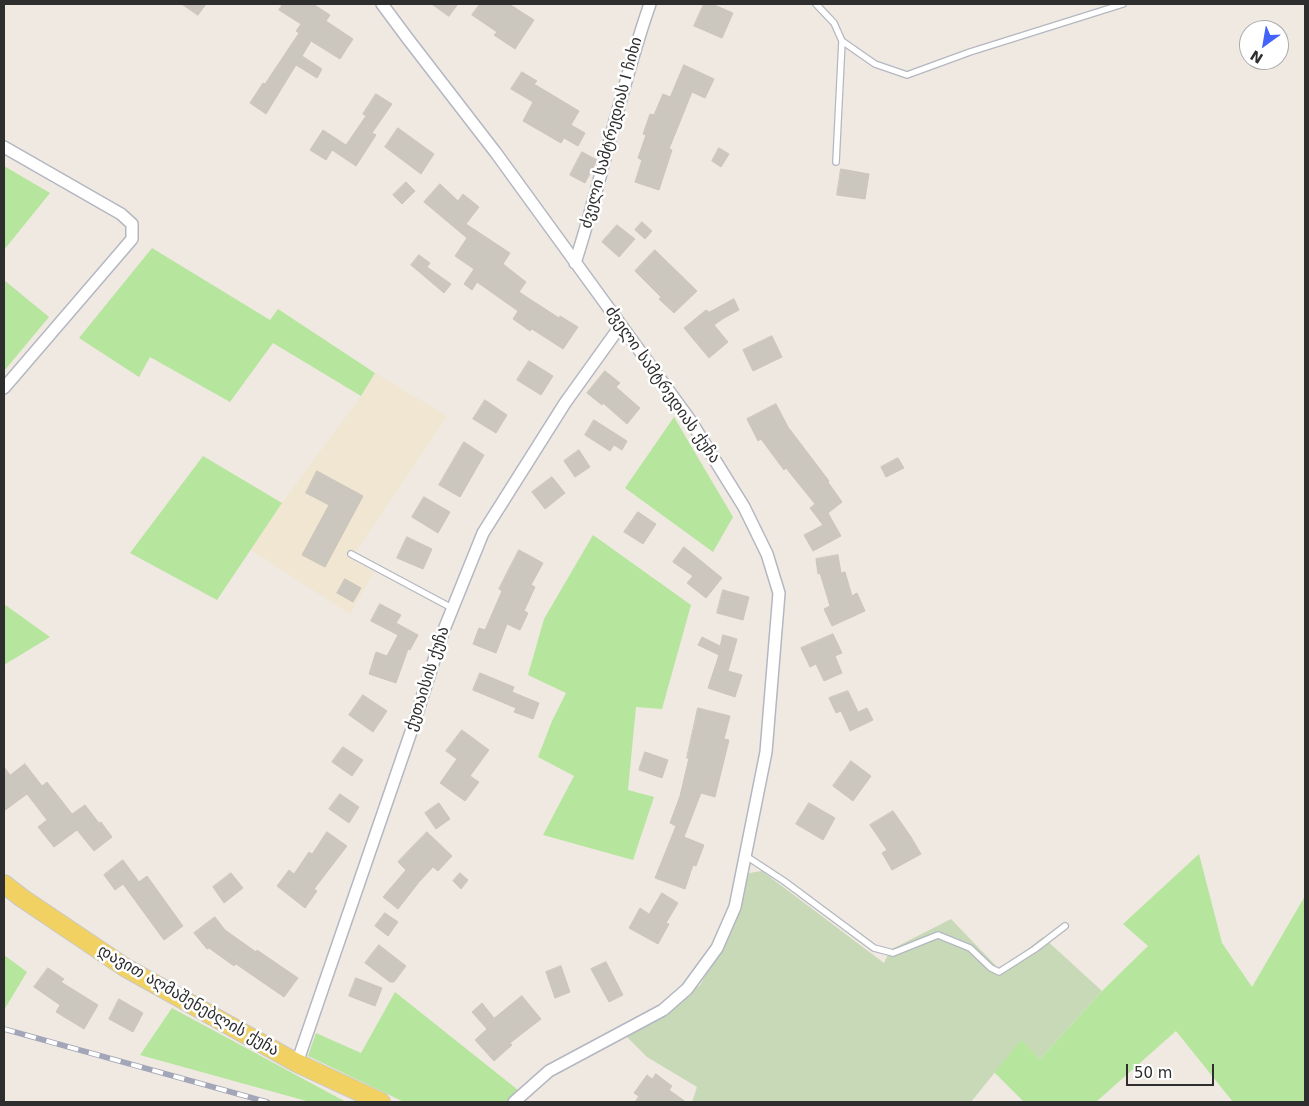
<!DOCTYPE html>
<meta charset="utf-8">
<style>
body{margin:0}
#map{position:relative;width:1309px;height:1106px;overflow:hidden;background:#efe9e1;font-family:"DejaVu Sans",sans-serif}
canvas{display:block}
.frame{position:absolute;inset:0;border:5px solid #2e2e2e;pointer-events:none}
.north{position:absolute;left:1239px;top:20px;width:50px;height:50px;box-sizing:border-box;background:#fff;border:1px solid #ababab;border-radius:50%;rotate:212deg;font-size:14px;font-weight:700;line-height:20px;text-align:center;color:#2e2e2e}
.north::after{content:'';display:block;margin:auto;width:18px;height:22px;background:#4264fb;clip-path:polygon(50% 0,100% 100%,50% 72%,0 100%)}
.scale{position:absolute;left:1126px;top:1064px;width:88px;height:22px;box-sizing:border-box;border:2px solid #2e2e2e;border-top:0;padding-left:6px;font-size:15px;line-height:18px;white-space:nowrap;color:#2e2e2e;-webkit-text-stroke:4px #fff;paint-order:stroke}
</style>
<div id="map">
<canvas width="1309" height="1106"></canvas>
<div class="frame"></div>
<div class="north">N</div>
<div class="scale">50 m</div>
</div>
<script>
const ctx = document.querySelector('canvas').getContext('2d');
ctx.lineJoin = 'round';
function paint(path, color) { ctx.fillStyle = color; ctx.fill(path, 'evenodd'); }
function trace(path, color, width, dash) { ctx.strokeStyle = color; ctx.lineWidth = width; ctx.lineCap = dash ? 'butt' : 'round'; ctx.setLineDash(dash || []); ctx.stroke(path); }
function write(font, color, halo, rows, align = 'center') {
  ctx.font = font + ' "DejaVu Sans","Noto Sans Georgian",sans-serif'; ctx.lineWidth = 5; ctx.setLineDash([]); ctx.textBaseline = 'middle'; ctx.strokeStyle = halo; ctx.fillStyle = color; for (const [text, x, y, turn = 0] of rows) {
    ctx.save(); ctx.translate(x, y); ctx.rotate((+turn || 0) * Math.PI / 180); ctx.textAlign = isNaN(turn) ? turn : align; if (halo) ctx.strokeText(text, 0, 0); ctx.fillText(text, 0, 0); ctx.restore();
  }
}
paint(new Path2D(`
 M375,373L447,416L351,559L374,572L350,614L251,550L282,503L361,396Z`), '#f0e6d1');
paint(new Path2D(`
 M4,166L50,193L4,250Z
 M152,248L270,320L278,309L375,373L361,396L273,343L230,402L150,357L139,377L79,338Z
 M4,280L49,317L4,371Z
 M674,417L733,517L713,552L625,488Z
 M203,456L282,503L217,600L130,553Z
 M593,535L691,605L662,709L636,707L628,790L654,797L633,860L543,835L574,776L538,757L552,721L566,693L528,675L544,619Z
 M4,604L50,637L4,665Z
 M1199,854L1222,943L1252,987L1305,896V1102H1233L1176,1031L1096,1102H1024L994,1072L1021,1039L1040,1059L1102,991L1148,946L1123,924Z
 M4,955L27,972L4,1010Z
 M395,992L518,1090L506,1102H404L308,1056L316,1033L361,1053Z
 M172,1008L346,1102H310L140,1055Z`), '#b6e59e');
paint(new Path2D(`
 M762,871L884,963L890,950L951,919L1000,970L1043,937L1102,991L1040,1059L1021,1040L971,1102H692L697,1087L647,1057L626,1036L653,1019L700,985L721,949L749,873Z`), '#c8d9b8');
const building = new Path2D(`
 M182,4H206L198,15Z
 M283,4H313L330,15L326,21L353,39L340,59L311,41L302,56L322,69L317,78L296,65L266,114L250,103L263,83L265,84L299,33L296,31L301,24L279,10Z
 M432,4H458L449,16Z
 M480,4H509L534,20L515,49L494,35L497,32L472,15Z
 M704,4H712L733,13L722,38L694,26Z
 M684,65L714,79L705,98L692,92L669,149L672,150L659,190L635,182L642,160L638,158L646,135L643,134L650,114L654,115L663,94L670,97Z
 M522,72L537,81L534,84L579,111L571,125L585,133L578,146L564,138L561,143L523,121L533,102L511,89Z
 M376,94L392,104L372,133L376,135L356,166L332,150L326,160L310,150L323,130L346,145L366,116L363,114Z
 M398,128L434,154L421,174L385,147Z
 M719,148L729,154L721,167L712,161Z
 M582,152L597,160L585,183L570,175Z
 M841,169L869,174L865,199L837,195Z
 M406,182L415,191L402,204L393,195Z
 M440,184L458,201L463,194L479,207L466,224L510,253L503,264L526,282L519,292L559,318L560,316L578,327L563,349L532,329L530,331L513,319L518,311L477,282L472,290L464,284L474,269L455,256L467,238L424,202Z
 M642,222L652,231L645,239L635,230Z
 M617,225L635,239L619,257L602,242Z
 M655,250L697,291L674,313L659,299L661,297L635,271Z
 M419,255L430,263L427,267L451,284L444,293L411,265Z
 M734,299L739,310L724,318L714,325L728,342L709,358L684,328L706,310L709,312Z
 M772,336L782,357L753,371L743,350Z
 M529,361L553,376L541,395L517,380Z
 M605,371L620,383L616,387L640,408L627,424L603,403L602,405L587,393Z
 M485,400L507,415L496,433L473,419Z
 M776,404L788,427L829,481L828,482L842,502L828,513L841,536L813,551L804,535L823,525L810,508L815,504L786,468L784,470L761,439L758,441L747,419Z
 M594,420L627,441L622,450L614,445L610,451L585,435Z
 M464,442L484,455L460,497L439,485Z
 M579,450L590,467L575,477L564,461Z
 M898,458L904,468L886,477L881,467Z
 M317,471L363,496L325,567L302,555L329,505L306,493Z
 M552,477L565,493L545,509L532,492Z
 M424,497L450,512L438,533L412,517Z
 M638,512L656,524L643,544L624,532Z
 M407,537L432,549L423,569L397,558Z
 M684,547L722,578L706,598L687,583L693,576L673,562Z
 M519,550L543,563L531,585L535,587L524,611L528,613L520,630L507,624L496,653L473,644L479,628L485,630L502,591L499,589Z
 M838,555L841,573L845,572L852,596L857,593L865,611L832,626L824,609L830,606L820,573L818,574L816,559Z
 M345,579L361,588L353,602L337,593Z
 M723,590L749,597L743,620L717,613Z
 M380,604L401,615L396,623L418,635L410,650L408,649L396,683L369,674L376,652L387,656L398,635L371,621Z
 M833,634L842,653L835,656L842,673L824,681L816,664L810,667L801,648Z
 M723,635L737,639L728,671L742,675L735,697L708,688L719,655L698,645L702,637L720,646Z
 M480,673L514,687L512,692L539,703L533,719L514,712L516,708L473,690Z
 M848,691L858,712L867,708L873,720L850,731L841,711L836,713L829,698Z
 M363,695L387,711L373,732L349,715Z
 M698,708L730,716L724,739L729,740L715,797L701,793L684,837L704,845L696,866L693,865L685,889L655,878L676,826L670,823L680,796L689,758H687Z
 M462,730L489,750L470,776L479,782L465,801L440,783L457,759L446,751Z
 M343,747L363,760L352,776L332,762Z
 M645,752L668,760L662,778L639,770Z
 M851,761L871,776L853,801L833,786Z
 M25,764L42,786L47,782L72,814L85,805L99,823L101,822L112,837L94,851L77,830L54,847L38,827L47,820L27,794L4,811V767L10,775Z
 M340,794L359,807L349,823L329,809Z
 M439,803L450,819L436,829L425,813Z
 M809,803L835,818L823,840L796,824Z
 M893,811L911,837L921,854L892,870L882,853L887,850L870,825Z
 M327,832L347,846L314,889L317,891L305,908L277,886L289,870L294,874L309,852L312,854Z
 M427,832L452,856L438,871L433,867L419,882L398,909L383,897L406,870L398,862Z
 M123,860L139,882L147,876L183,926L164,940L123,884L115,890L104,875Z
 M231,873L243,888L224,903L213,887Z
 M460,873L468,880L461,889L453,881Z
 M662,893L678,903L666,923L669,924L658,944L629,928L640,908L649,914Z
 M385,913L398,922L388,936L375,926Z
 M215,917L225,930L256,952L257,950L298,978L284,997L236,964L234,966L209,948L207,949L194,933Z
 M379,945L406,966L394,982H390L365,963Z
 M606,962L623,995L609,1002L591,969Z
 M561,966L570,992L555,998L546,972Z
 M48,968L64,979L61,982L98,1005L84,1029L56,1012L60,1005L34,987Z
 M356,978L382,988L375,1006L349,996Z
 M522,996L541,1019L510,1043L512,1045L494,1061L475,1040L487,1029L472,1012L482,1003L494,1018Z
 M119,999L143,1013L133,1032L109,1019Z
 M656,1074L672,1086L669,1090L686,1102H635L639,1096L634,1093L647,1075L652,1079Z`);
paint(building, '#cbc7bf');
trace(building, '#cbc5ba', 1);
const service = new Path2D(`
 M816,4L834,23L842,41L875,64L907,75L970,52L1123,4
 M836,162L842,41
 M351,554L452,608
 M746,856L784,881L874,948L893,953L938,935L970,948L991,968L999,972L1035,949L1065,926`);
const minor = new Path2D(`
 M382,4L408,39L496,153L690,420L744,507L767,554L779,593L766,752L735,907L717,948L687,989L663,1010L549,1071L514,1102
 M4,147L121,214L132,224V239L4,388
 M575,263C603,177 620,89 650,4
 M297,1063L413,726L443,632L483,533L565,403L621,325`);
const primary = new Path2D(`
 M4,884L22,898L126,968L297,1063L381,1102`);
trace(service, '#b4b7c1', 8);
trace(minor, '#b4b7c1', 14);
trace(primary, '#c9c9c9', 20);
trace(service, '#fff', 5.5);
trace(minor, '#fff', 11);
trace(primary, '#f2d163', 18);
const rail = new Path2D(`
 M4,1029L267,1102`);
trace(rail, '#a3a6b8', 5.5);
trace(rail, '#fff', 4, [11]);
write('16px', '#2e2e2e', '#fff', [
 ["ძველი სამტრედიას I ჩიხი",612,133,-75],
 ["ძველი სამტრედიას ქუჩა",662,385,55],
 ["ქუთაისის ქუჩა",428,679,-72],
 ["დავით აღმაშენებლის ქუჩა",188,1001,30]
]);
</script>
